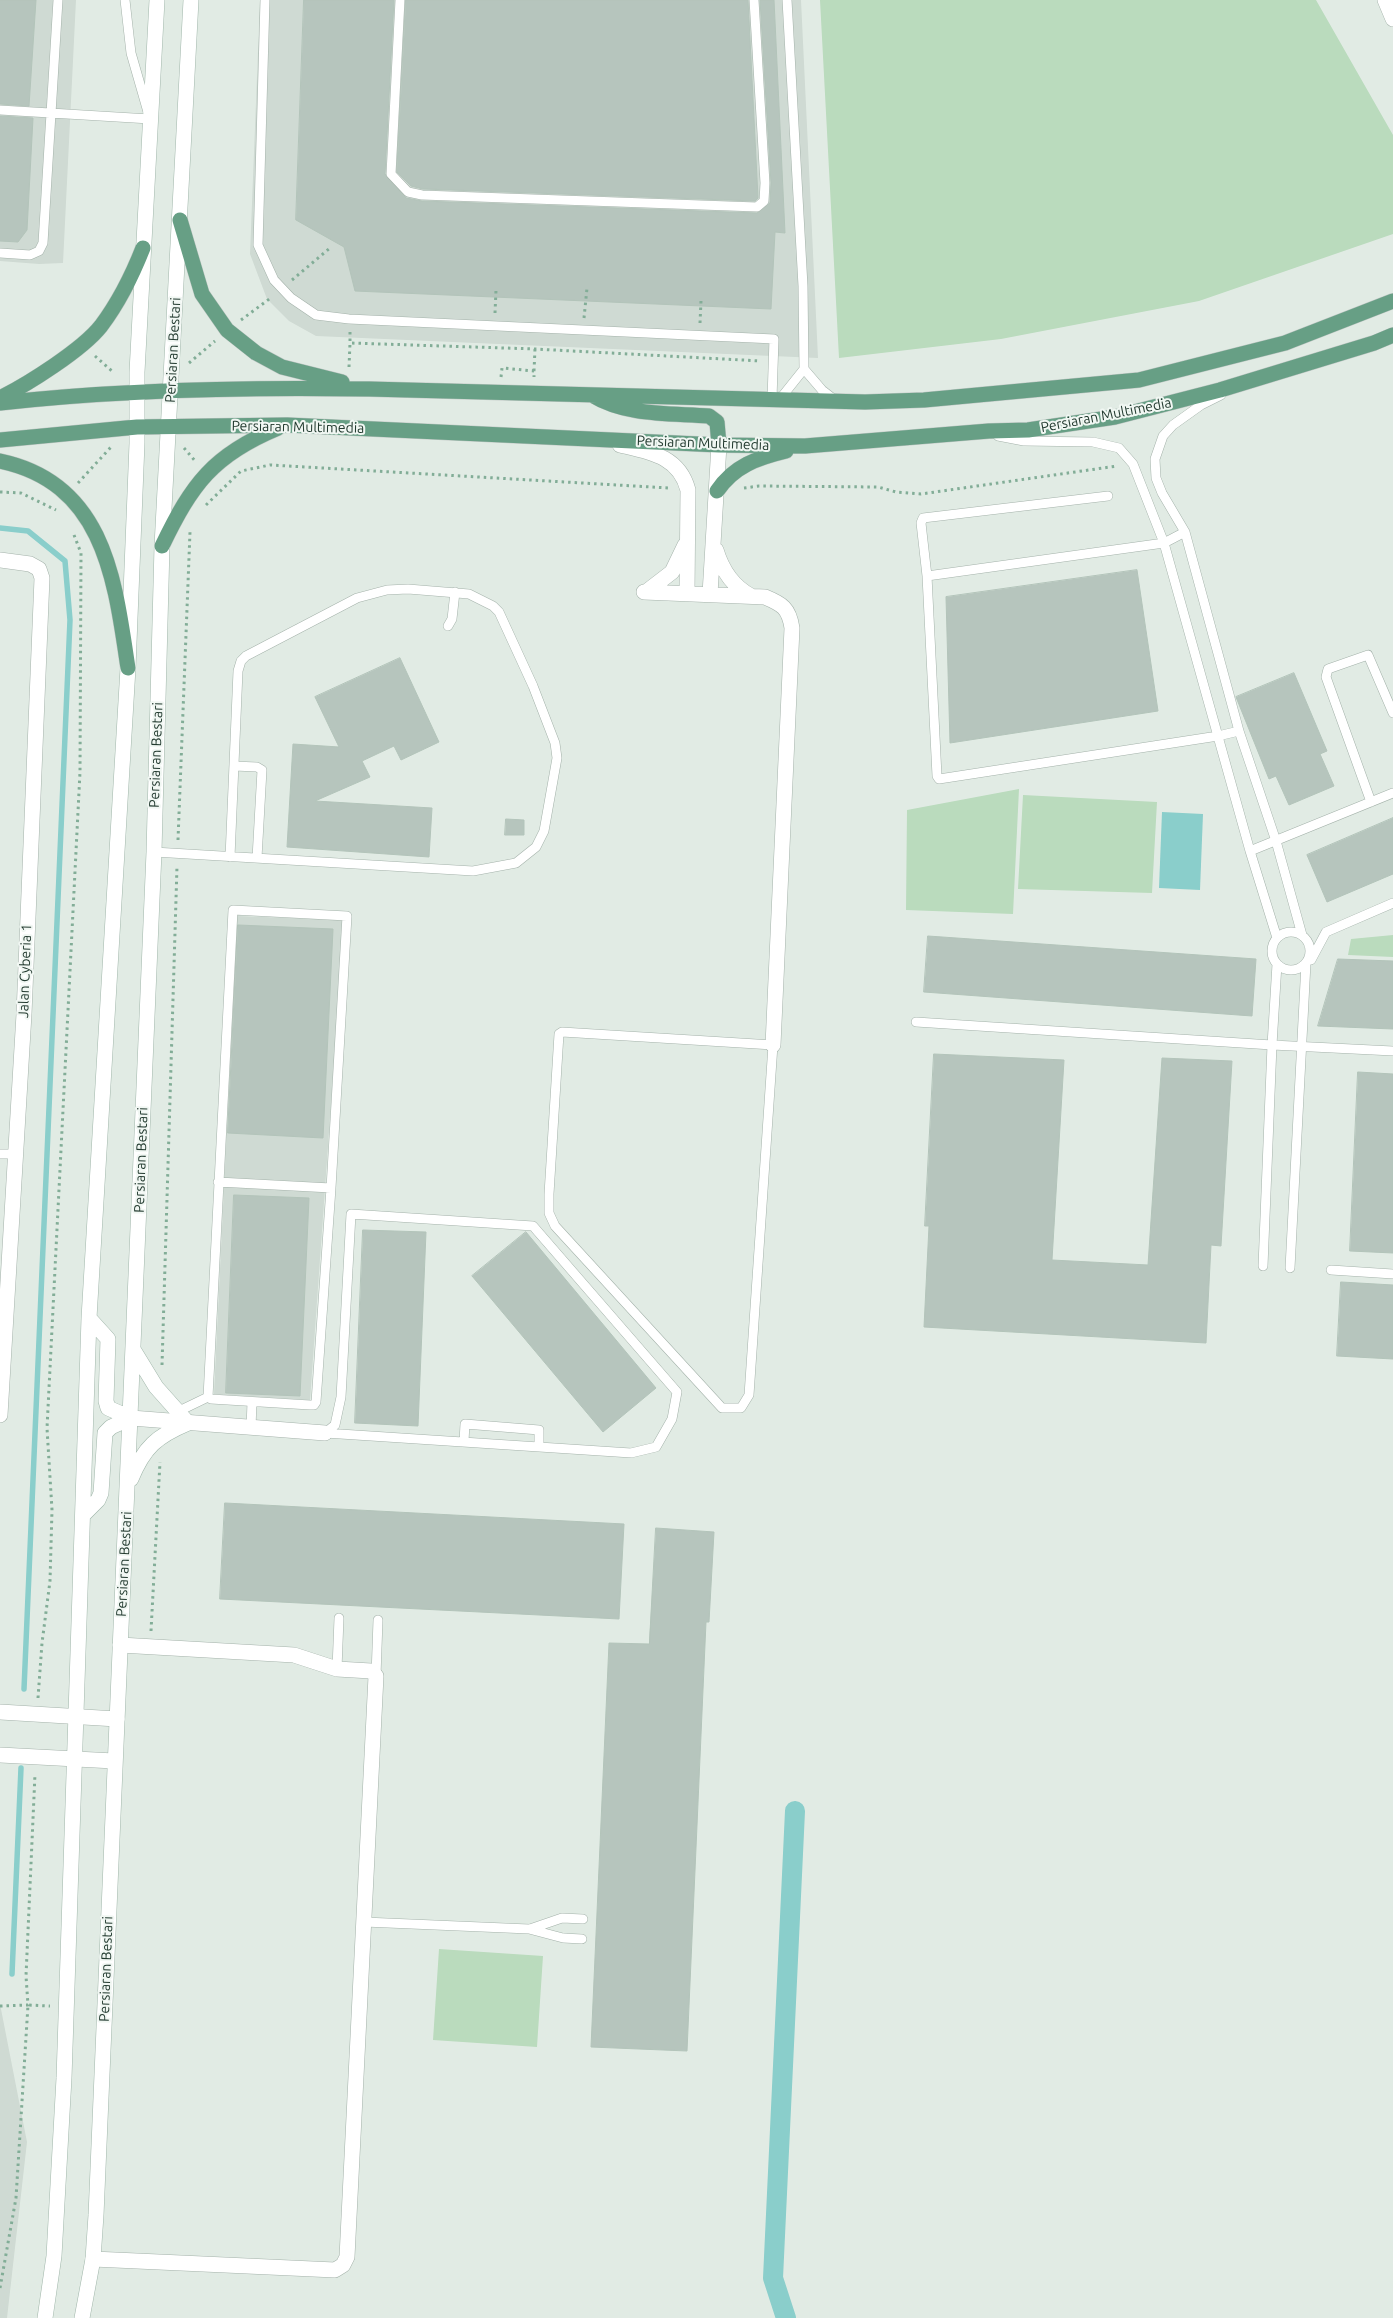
<!DOCTYPE html>
<style>
body{margin:0}
canvas{display:block;background:#e1ebe4}
</style>
<canvas width="1393" height="2318"></canvas>
<script>
const ctx = document.querySelector('canvas').getContext('2d');
ctx.lineJoin = 'round';
function paint(path, color) { ctx.fillStyle = color; ctx.fill(path, 'evenodd'); }
function trace(path, color, width, dash) { ctx.strokeStyle = color; ctx.lineWidth = width; ctx.lineCap = dash ? 'butt' : 'round'; ctx.setLineDash(dash || []); ctx.stroke(path); }
function write(font, color, halo, rows, align = 'center') {
  ctx.font = font + ' Ubuntu,sans-serif'; ctx.lineWidth = 4; ctx.setLineDash([]); ctx.textBaseline = 'middle'; ctx.strokeStyle = halo; ctx.fillStyle = color; for (const [text, x, y, turn = 0] of rows) {
    ctx.save(); ctx.translate(x, y); ctx.rotate((+turn || 0) * Math.PI / 180); ctx.textAlign = isNaN(turn) ? turn : align; if (halo) ctx.strokeText(text, 0, 0); ctx.fillText(text, 0, 0); ctx.restore();
  }
}
paint(new Path2D(`
 M0,0H76L63,263L39,264L0,261Z
 M260,0H801L818,358L316,336L289,321L267,299L250,254Z
 M237,916L344,920L310,1400L214,1394Z
 M0,2004L27,2142L7,2318H0Z`), '#cfdad3');
paint(new Path2D(`
 M820,0H1316L1393,135V234L1199,301L1001,339L839,358Z
 M1019,789L1013,914L906,910L907,810Z
 M1023,795L1157,802L1152,893L1018,889Z
 M1393,935V957L1348,955L1351,939Z
 M439,1949L543,1956L537,2047L433,2040Z`), '#badbbd');
paint(new Path2D(`
 M1162,812L1203,814L1200,890L1159,888Z`), '#8acecb');
trace(new Path2D(`
 M0,528L28,531L65,561L70,620L24,1689
 M12,1974L21,1768`), '#8acecb', 5.5);
trace(new Path2D(`
 M786,2318L773,2278L795,1811`), '#8acecb', 20);
const building = new Path2D(`
 M0,0H36L29,106L0,104Z
 M304,0H394L385,174L406,198L422,201L757,213L770,203L771,183L760,0H774L785,233L775,232L771,309L355,291L344,247L296,220Z
 M406,0H748L758,198L755,201L423,189L411,186L397,172Z
 M0,116L33,118L27,230L18,242L0,241Z
 M1137,570L1158,711L950,743L946,597Z
 M400,658L439,742L401,760L394,746L362,761L370,777L315,801L432,808L429,857L287,847L293,744L339,747L315,697Z
 M1294,673L1327,751L1320,754L1334,786L1289,805L1276,776L1269,779L1236,697Z
 M1393,818V874L1327,902L1307,855Z
 M506,819L524,820V835H505Z
 M238,925L333,929L323,1138L228,1133Z
 M928,936L1256,959L1252,1016L924,992Z
 M1338,959L1393,961V1029L1318,1026Z
 M934,1054L1064,1060L1052,1260L1148,1265L1162,1058L1232,1061L1221,1246L1211,1245L1206,1343L924,1327L929,1226H925Z
 M1358,1072L1393,1074V1253L1350,1251Z
 M234,1195L309,1198L300,1396L226,1393Z
 M363,1230L426,1232L418,1426L355,1423Z
 M526,1232L656,1388L603,1432L472,1276Z
 M1341,1282L1393,1285V1359L1337,1356Z
 M225,1503L624,1524L619,1619L220,1599Z
 M656,1528L714,1532L709,1622H706L687,2051L591,2047L609,1643L649,1644Z`);
paint(building, '#b6c5bd');
trace(building, '#b3c4ba', 1);
const service = new Path2D(`
 M265,0L258,245L274,280L291,298L316,315L349,319L774,339L772,399
 M400,0L391,174L408,192L422,195L757,207L764,201L765,183L754,0
 M787,0L803,286L804,369L822,390L836,401
 M0,110L150,119L131,53L125,0
 M0,253L30,255L39,251L43,243L58,0
 M1221,395L1201,405L1173,425L1163,436L1155,459L1156,478L1162,493L1185,532L1239,731L1276,841L1302,935
 M780,399L804,369
 M998,436L1024,441L1093,442L1119,448L1133,464L1164,543L1250,851L1277,938
 M1185,532L1164,543L927,576L937,776L939,779L1218,736L1239,731
 M927,576L921,523L923,518L1108,496
 M448,626L452,619L455,592
 M234,766L257,767L262,770L257,858
 M1371,802L1326,677L1328,669L1368,655L1393,713
 M1250,851L1393,793
 M154,852L473,871L516,863L536,847L544,831L557,758L555,743L533,686L499,612L493,606L469,594L408,589L387,590L357,598L246,656L241,661L238,671L230,857
 M1272 951a19 19 0 1 1 38 0a19 19 0 1 1-38 0Z
 M1311,960L1326,932L1393,903
 M916,1022L1272,1045L1277,964
 M562,1032L773,1045L749,1395L741,1408H722L555,1226L549,1213V1194L559,1034Z
 M0,1154H16
 M218,1182L331,1188
 M351,1214L533,1226L677,1392L672,1419L656,1447L631,1453L325,1433L335,1425L341,1397Z
 M1263,1266L1272,1045L1393,1051
 M1290,1268L1306,963
 M1331,1270L1393,1274
 M177,1412L208,1397L211,1399L310,1405H314L316,1402L331,1188L347,916L233,910L208,1397
 M251,1428L252,1402
 M464,1441L465,1424L539,1430V1446
 M337,1669L339,1618
 M376,1676L378,1620
 M364,1922L529,1929L563,1938L582,1939
 M530,1929L562,1918L583,1919`);
const minor = new Path2D(`
 M620,445C650,452 679,456 688,490L687,593
 M716,550C722,570 732,586 751,596
 M0,560L30,564L39,569L42,578L24,1014L0,1415
 M644,592L765,597C782,604 789,608 792,628L773,1045
 M646,592L672,572L685,545
 M710,594L719,445
 M131,1418L325,1433
 M0,1712L117,1719
 M0,1755L114,1761
 M93,2259L335,2270L343,2265L347,2257L376,1676L371,1671L337,1669L294,1655L120,1645`);
const tertiary = new Path2D(`
 M1385,0L1393,19`);
const secondary = new Path2D(`
 M89,1318L108,1339L106,1401L108,1408L131,1418
 M131,1479C144,1447 157,1436 188,1423L156,1387L134,1351
 M83,1515L98,1500L101,1493L105,1433L111,1427L131,1418
 M45,2318L54,2256L64,2078L89,1318L128,668L137,443V372L157,0
 M82,2318L93,2259L96,2215L154,852L162,546L191,0`);
const primary = new Path2D(`
 M180,220L202,294L227,330L256,353L282,367L342,382
 M592,395C626,416 670,413 709,416L717,422L719,445
 M0,398C28,384 82,350 101,326C119,302 132,276 143,248
 M0,403C123,389 246,387 369,389C535,392 700,399 865,402L924,400L1139,380L1285,343L1393,301
 M0,440L137,427L287,425L719,445L805,446L989,431L1028,430L1115,417L1220,390L1374,343L1393,335
 M0,461C105,483 115,581 128,668
 M717,491C734,466 757,458 786,451
 M162,546C192,484 213,455 278,428`);
trace(service, '#a4b2aa', 10);
trace(minor, '#a4b2aa', 16);
trace(tertiary, '#a4b2aa', 16);
trace(secondary, '#a0b6aa', 16);
trace(primary, '#c1c8c5', 16);
trace(new Path2D(`
 M292,280L330,248
 M495,313L496,290
 M584,318L587,288
 M241,320L272,297
 M700,323L701,301
 M350,332V343L535,349L761,361
 M95,356L113,372
 M189,363L215,341
 M349,367L350,343
 M534,371L535,349
 M501,377L502,368L534,371V377
 M184,448L196,462
 M78,483L111,447
 M744,488L759,486L878,487L896,492L921,494L1117,466
 M0,492L21,493L56,510
 M206,505L241,471L270,465L669,488
 M178,840L190,532
 M162,1365L177,866
 M151,1631L160,1462
 M38,1698L42,1643L50,1581L52,1510L47,1428L80,772L81,553L74,535
 M0,2006L28,2005L26,1976L35,1774
 M0,2288L16,2198L28,2005L50,2006`), '#82ad97', 3, [2.5, 4]);
trace(service, '#fff', 9);
trace(minor, '#fff', 15);
trace(tertiary, '#fff', 15);
trace(secondary, '#fff', 15);
trace(primary, '#679f85', 15);
write('14px', '#223a2f', '#f1f7f3', [
 ["Persiaran Bestari",173,350,-87],
 ["Persiaran Multimedia",1106,415,-11],
 ["Persiaran Multimedia",298,427,1],
 ["Persiaran Multimedia",703,443,2],
 ["Persiaran Bestari",156,755,-88],
 ["Jalan Cyberia 1",25,971,-88],
 ["Persiaran Bestari",141,1160,-88],
 ["Persiaran Bestari",124,1564,-87],
 ["Persiaran Bestari",106,1969,-88]
]);
</script>
